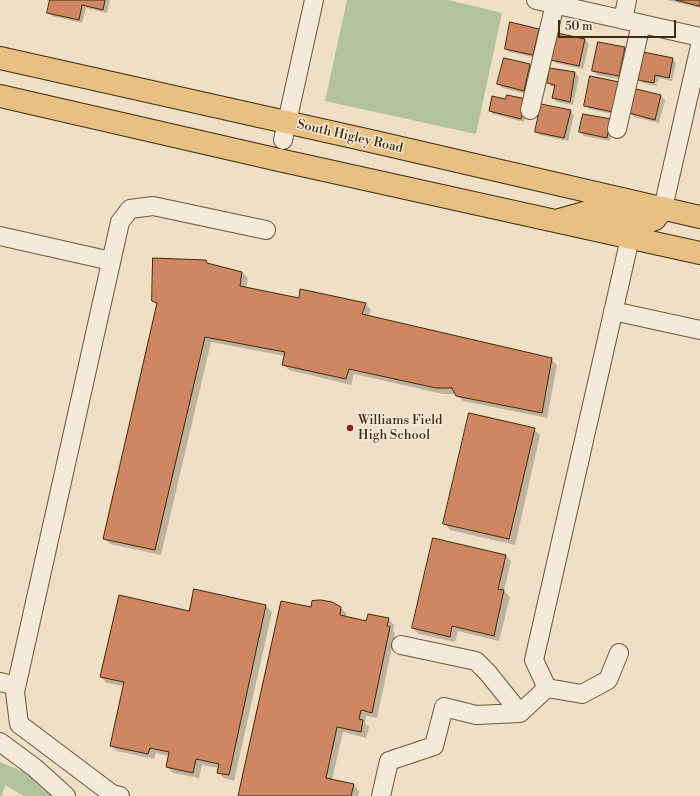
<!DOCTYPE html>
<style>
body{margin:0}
#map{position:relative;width:700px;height:796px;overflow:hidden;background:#eedfc6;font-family:"Libre Bodoni",serif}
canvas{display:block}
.scale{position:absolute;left:558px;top:20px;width:118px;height:18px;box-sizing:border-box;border:2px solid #402a09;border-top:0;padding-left:5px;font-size:12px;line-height:14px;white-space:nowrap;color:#402a09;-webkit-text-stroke:3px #f4eada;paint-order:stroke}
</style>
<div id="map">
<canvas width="700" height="796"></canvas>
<div class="scale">50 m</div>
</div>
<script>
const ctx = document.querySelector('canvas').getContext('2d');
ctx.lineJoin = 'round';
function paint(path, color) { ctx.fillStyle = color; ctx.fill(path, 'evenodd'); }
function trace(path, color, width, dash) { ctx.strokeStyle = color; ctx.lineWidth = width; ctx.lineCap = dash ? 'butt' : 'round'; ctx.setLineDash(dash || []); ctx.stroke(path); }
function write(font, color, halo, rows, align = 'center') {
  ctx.font = font + ' "Libre Bodoni",serif'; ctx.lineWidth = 3; ctx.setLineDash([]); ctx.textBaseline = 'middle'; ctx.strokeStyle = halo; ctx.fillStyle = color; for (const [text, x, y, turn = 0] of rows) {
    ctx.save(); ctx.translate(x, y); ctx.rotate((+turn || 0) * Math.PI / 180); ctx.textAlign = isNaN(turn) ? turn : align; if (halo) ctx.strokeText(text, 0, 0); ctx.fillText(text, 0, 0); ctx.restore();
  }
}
paint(new Path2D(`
 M347,0H448L502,13L476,134L325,101Z
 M0,762L29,774L53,796H24L5,785L2,796H0Z`), '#b2c39b');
paint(new Path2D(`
 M45,0H110L107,13L86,8L82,23L52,16L48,13L51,1Z
 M667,0H700V8Z
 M539,30L542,33L537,58L509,52L506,49Z
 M558,34L585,40L589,44L583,69L556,63L552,60Z
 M625,48L628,52L623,80L597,75L593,71Z
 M672,59L676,63L672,81L659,78L658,83L642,79V81L657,84V86L643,83L639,79Z
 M530,65L533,69L527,94L502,88L499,84Z
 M575,73L579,77L573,105L557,102L553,98L555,87H552L549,83Z
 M591,78L617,115L589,109L585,105Z
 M636,90L661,96L665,100L659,123L634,117L631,113Z
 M529,104L524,122L493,114L490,110Z
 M570,111L574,115L568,141L540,135L536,131Z
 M614,124L610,141L584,136L580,132Z
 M206,261L209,265L242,272L248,278L246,289L299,299L366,304L371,310L368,317L551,359L557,365L547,418L463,401L456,394H443L354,374L351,385L289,370L283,364L285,356L211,342L161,555L110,544L105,539L158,306L153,301Z
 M534,429L540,435L515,545L450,530L445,524Z
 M505,555L511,561L504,591L510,597L499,641L458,631L455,642L419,634L413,628Z
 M195,590L266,606L272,612L234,781L224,778L219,773V768L202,765L199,778L173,773L167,767L169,756L156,753L154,759L117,751L111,745L124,686L107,683L101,677L190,612Z
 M311,608H341L347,614L346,618L367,622L388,619L394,625L393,631L395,633L377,718L366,716L365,723L369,727L366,738L343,732L332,780L354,785L359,791L358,796H239Z`), '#0003');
const building = new Path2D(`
 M50,0H105L103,10L82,5L79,20L47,13Z
 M676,0H700V6Z
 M510,22L539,29L533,55L505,49Z
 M557,33L585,39L579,66L551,60Z
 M598,42L625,47L619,76L592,71Z
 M643,52L673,58L669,78L655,75L654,83L638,80Z
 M504,58L530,64L524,91L497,84Z
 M550,68L575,72L570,102L552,98L555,85L547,83Z
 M590,76L619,82L613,112L584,106Z
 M636,89L661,95L655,120L629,113Z
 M507,95L526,99L521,119L489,111L492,96L505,99Z
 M541,104L571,110L564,138L535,132Z
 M583,114L611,119L607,138L579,132Z
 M153,258L206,260L207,263L242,272L240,286L299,298L300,289L366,303L362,314L552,358L542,413L456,396L452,388H436L349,369L346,379L282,365L285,352L205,337L155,550L103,539L157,303L152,301Z
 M469,413L535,428L509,539L443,524Z
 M433,538L506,555L498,589L504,590L494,636L452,626L450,637L412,628Z
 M194,589L266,605L229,775L217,773L219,764L196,759L193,773L166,767L169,752L150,748L148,754L110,746L124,682L100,677L119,595L189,611Z
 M321,600L332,602L341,607L340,615L366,621L368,614L389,618L387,626L390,627L372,713L361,710L359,719L363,720L361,732L337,727L326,778L354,784L351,796H238L281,601L311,607L312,601Z`);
paint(building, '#ce8762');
trace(building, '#402a09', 1);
const minor = new Path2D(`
 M536,0L700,37
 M623,20L627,0
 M530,110L555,4
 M617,129L641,24
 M283,140L314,0
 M663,208L700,46
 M0,236L111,261
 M613,311L700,330
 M401,645L476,661L488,673L520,713
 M0,682L16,686
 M547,688L534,660L630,238
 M547,688L582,694L608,680L619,653
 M0,742L35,768L66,796
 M120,796L112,794L19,724L15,692L120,222L130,209L153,206L266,230
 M381,796L389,761L434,746L444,707L476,715L520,713L547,688`);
const major = new Path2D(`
 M0,58L375,142L700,217
 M0,96L279,160L700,253
 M559,220L591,211L647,222L655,219L663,208`);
trace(minor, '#6c5738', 20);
trace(major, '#402a09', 24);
trace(minor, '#f4eada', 18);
trace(major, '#e7c083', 22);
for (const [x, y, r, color] of [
 [350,428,4,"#8f2418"]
]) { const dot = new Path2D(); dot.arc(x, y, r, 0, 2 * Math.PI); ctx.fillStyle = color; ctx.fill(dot); trace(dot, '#f4eada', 1.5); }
write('13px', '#402a09', '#f4eada', [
 ["South Higley Road",350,137,13]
]);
write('13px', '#402a09', '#f4eada', [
 ["Williams Field",358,421],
 ["High School",358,436]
], 'left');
</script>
